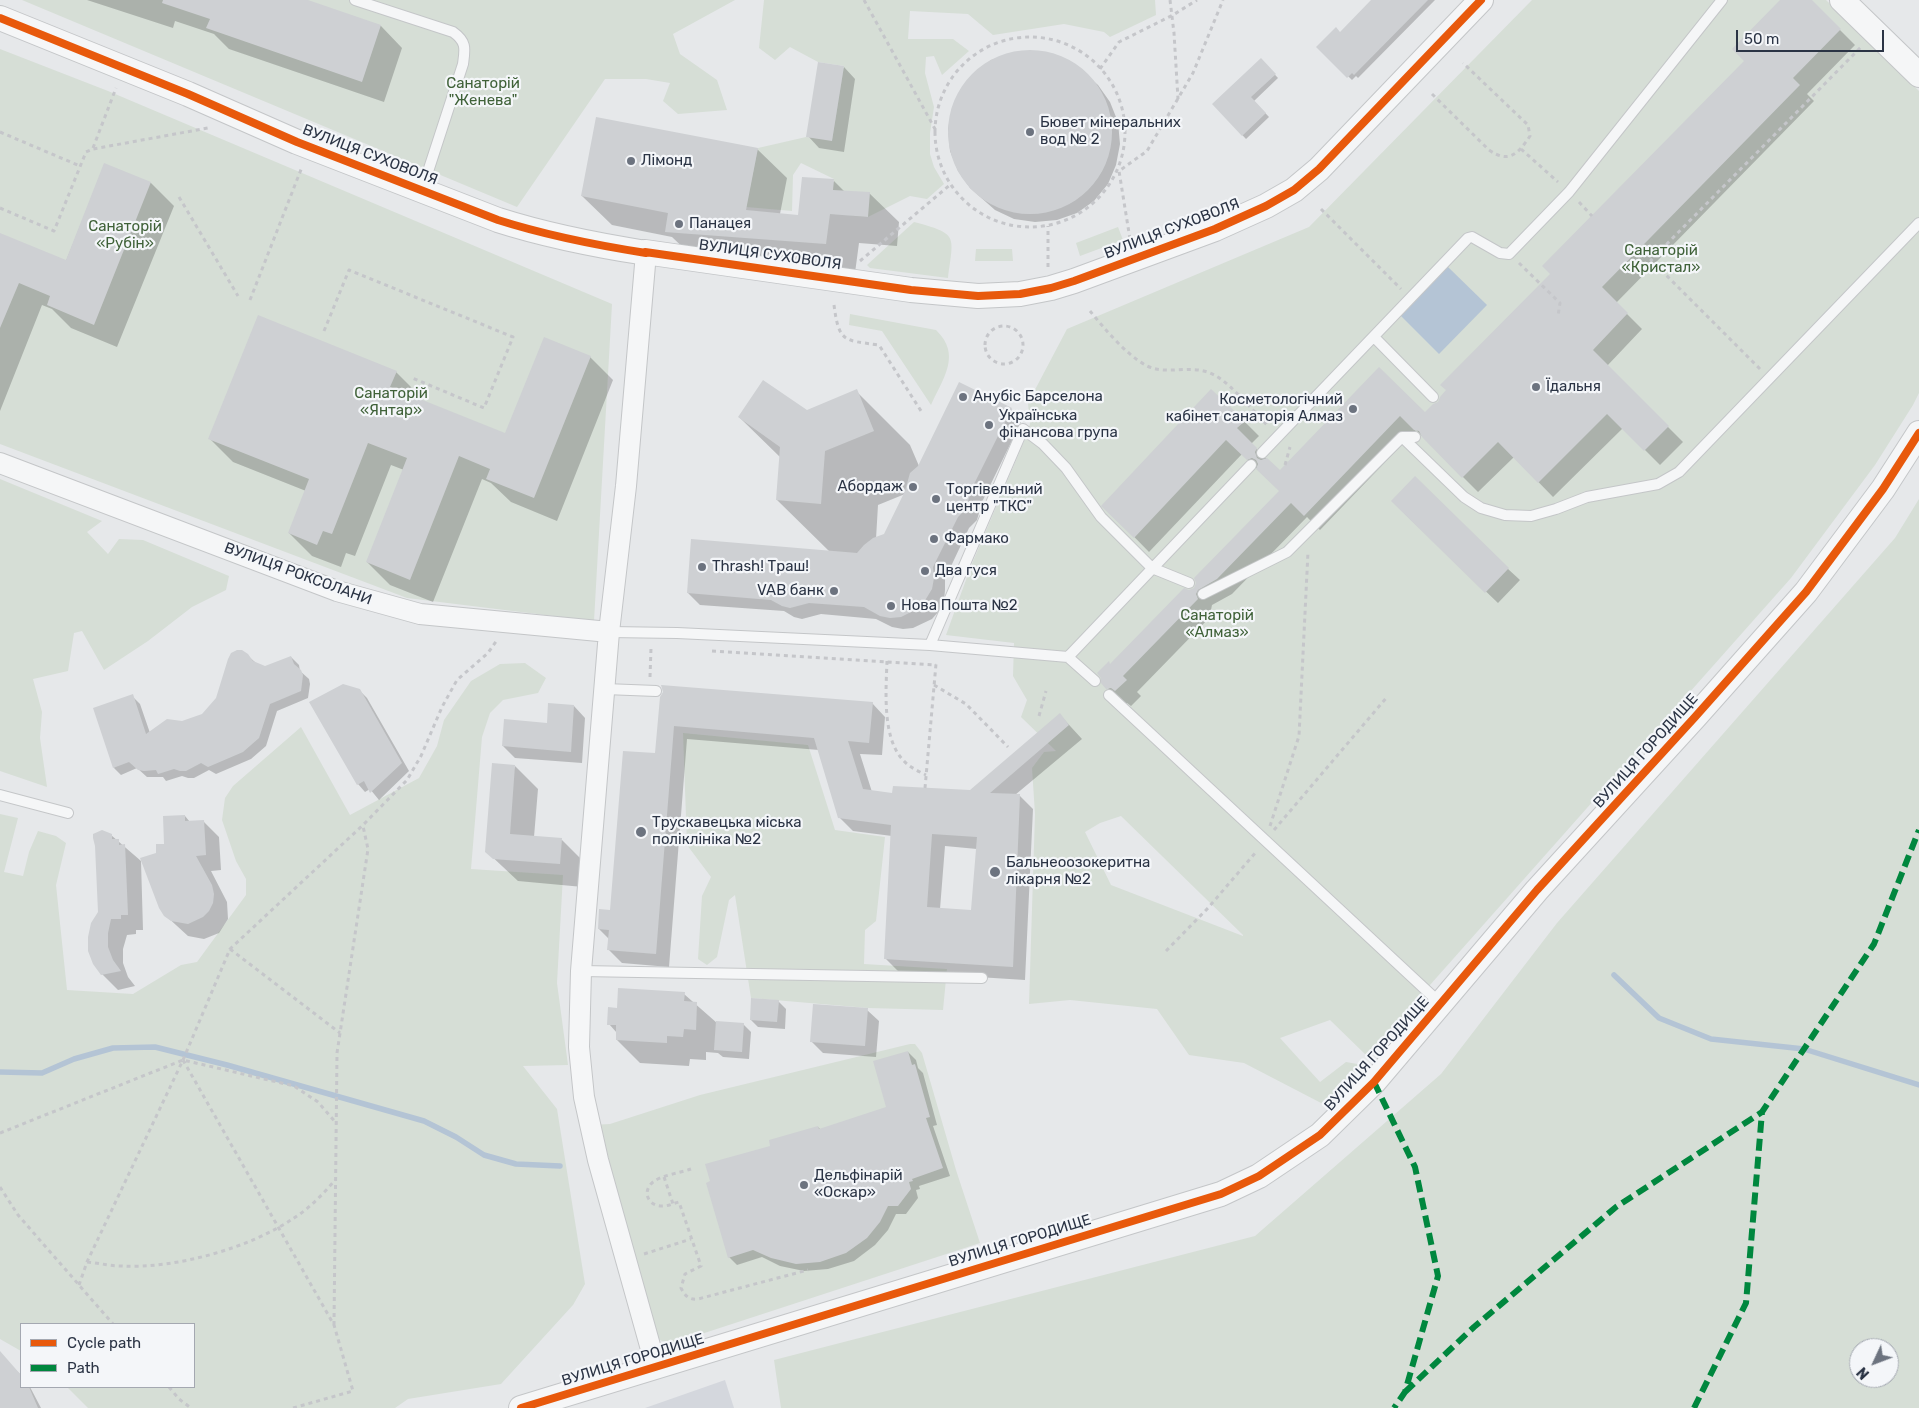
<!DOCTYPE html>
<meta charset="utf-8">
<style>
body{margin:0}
#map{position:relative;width:1919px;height:1408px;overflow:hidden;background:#e6e8ea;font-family:Rubik,sans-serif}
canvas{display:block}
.legend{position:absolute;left:20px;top:1323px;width:175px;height:65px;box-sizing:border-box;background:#f4f6f9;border:1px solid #a4a8b1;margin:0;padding:6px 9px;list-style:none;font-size:15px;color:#2b3445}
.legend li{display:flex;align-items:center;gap:10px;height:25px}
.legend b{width:25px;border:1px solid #a4a8b1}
.north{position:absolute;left:1849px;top:1338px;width:50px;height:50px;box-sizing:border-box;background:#f4f6f9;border:1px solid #a4a8b1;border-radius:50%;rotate:227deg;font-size:14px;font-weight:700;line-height:20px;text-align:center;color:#2b3445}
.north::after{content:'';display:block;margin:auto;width:18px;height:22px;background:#6c737f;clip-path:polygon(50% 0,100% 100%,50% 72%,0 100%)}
.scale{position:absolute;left:1736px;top:30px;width:148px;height:22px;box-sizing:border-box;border:2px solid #2b3445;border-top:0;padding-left:6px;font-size:15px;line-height:18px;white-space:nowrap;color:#2b3445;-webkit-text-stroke:4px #f4f6f9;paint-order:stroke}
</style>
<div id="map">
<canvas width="1919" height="1408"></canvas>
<ul class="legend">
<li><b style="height:6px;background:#e8590c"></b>Cycle path</li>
<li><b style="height:6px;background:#00873e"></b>Path</li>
</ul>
<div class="north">N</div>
<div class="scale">50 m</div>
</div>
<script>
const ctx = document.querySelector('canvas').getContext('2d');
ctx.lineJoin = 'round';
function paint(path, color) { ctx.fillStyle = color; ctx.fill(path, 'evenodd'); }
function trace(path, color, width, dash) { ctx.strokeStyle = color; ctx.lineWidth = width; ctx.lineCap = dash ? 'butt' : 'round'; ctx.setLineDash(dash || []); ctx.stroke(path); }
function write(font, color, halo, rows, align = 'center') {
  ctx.font = font + ' Rubik,sans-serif'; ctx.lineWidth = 4.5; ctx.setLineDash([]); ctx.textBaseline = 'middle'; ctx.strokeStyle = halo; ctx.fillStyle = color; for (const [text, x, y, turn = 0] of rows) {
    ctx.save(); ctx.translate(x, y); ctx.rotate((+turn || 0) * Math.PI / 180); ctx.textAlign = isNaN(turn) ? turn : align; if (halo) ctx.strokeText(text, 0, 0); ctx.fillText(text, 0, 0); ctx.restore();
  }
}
paint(new Path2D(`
 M725,1380L734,1408H645Z`), '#d4d7dd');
paint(new Path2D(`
 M22,0H735L673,34L680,54L717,80L727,110L678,114L663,101L670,83L646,79H605L517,207Z
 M764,0H1155L1156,15L1110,37L1104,32L1064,24L993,35L968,14L910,11L908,39H953L969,51L942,75L934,56L926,57L925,73L934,107L930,133V154L934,167L944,184L927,199L910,196L868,217L854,216L830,210L834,179L801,163L793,175L792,211L746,207L758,148L806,137L832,140L844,66L818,62L790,47L775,60L759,48Z
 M1532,0H1826L1919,91V393L1913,405L1875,465L1791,578L1367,1056L1330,1020L1280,1038L1320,1082L1346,1062L1363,1065L1323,1104L1244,1063L1189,1055L1157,1009L1070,1000L1029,1004L1035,814L1032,768L1044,752L1056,751L1021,717L1027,700L1013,676L1014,643L946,635L971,566L1025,439L1030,424L1028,403L1067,329L1309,227ZM1121,816L1243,935V936L1111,885L1085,832L1100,823Z
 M0,49L108,91L612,304L594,621L407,598L0,444Z
 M914,222C958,234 954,234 948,278L870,268L867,265Z
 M1118,227L1123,240L1080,256L1076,243Z
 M976,249H1012L1013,261H975Z
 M850,314L936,330C962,355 943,378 931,405L882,331L849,325Z
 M0,479L102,521L87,532L108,554L119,539L143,540L229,576L226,590L192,607L148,641L104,670L82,631L74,633L68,671L33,679L42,712L40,738L47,787L0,771Z
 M1919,499V1408H781L774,1360L1255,1236L1441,1074L1557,923L1895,538ZM1859,1348H1889V1378H1859Z
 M525,663L546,678L538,693L503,700L490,713L482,737L471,869L563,875L557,983L568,1065L523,1066L557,1109L585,1284L573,1305L501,1384L408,1399L395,1408H88L67,1387H194V1324H21V1351L0,1339V814L18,818L4,872L23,876L29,852L38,831L56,836L66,843L56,885L67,990L133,994L181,965L197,962L246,895V879L236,861L222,820L225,798L233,786L301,727L350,815L419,778L437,746L444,720L471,681L500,664Z
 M683,733L808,745L835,830L885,837L876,921L865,930L864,964L947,969L943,1010L868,1008L751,998L735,895L729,900L717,957L707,965L698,959L702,896L711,877L687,845Z
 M910,1044H915L922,1053L956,1170L980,1243L683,1340C664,1344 661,1343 648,1329L593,1125L610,1124L700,1095Z`), '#d6ded6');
paint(new Path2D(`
 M1448,267L1487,305L1439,354L1401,316Z`), '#b4c4d5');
paint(new Path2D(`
 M87,0H304L381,26L402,48L384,102L229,49L214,34L175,21L173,28Z
 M1373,0H1435L1358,78L1356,76L1352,80L1318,47L1340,33Z
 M1782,0H1810L1855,45L1807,94L1814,101L1616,303L1642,329L1607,366L1683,442L1660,465L1623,428L1553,497L1514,457L1478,492L1416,430L1320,530L1307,517L1232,594L1212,605L1211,610L1213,614L1137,692L1141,696L1131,706L1127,703H1123L1103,683L1111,665L1190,591L1195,589L1280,491L1242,454L1149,552L1103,505L1244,421L1259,436L1251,444L1280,472L1379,369L1425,413L1439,402L1552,274L1746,61Z
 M1033,51L1054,54L1073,63L1098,85L1110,102L1118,122L1120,144L1116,165L1108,184L1094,201L1077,213L1057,220L1035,222L1014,219L995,210L970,188L958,171L950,151L948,129L952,108L961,89L974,73L991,60L1012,53Z
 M1261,60L1278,78L1254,101L1269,117L1246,139L1213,104Z
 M844,67L855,79L844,152L819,148L808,136Z
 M757,149L787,178L780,214L799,216L834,181L845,192L869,193L899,222L897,246L859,243L855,273L696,260L672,237L612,225L582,196Z
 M105,165L151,183L174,206L117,347L71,328L52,309L42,305L0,411V235L66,261Z
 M590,357L613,380L557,521L511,502L491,483L482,479L433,602L390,585L367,562L404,470L391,465L355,556L346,553L341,567L312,556L289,533L306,491L233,462L210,439L396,372L419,395L417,400L506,435Z
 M856,391L910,445L919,466L1011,409L1022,420L982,502L977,520L969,528L945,579V590L944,601L939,611L932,619L913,628L903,629L892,627L876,619L821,614L802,619L794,617L784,611L700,605L688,593L830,552L777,500L781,458L739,417L806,411ZM905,494L885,535L876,539L878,505Z
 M1404,513L1508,569L1520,580L1498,603Z
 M247,655L256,663L265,667L291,657L299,665L300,671L309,679L310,684L308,698L277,711L266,746L251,759L216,774L209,770L194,778H188L182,776L166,781L163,777H147L137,768L121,775L114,768L132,696L140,704L150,733L182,723L202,715L218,698Z
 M359,690L367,698L409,771L379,800L370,789L365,792L358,784Z
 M661,697L872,703L885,717L882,755L860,754L872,792L893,794L970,791L1060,715L1082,739L1015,795L1020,796L1033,809L1025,980L899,972L886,959L892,836L853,831L839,817L819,750L687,739L669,967L622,963L608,949L609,939L599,929L612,911L656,755ZM945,846L977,849L972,912L940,909Z
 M574,706L585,718L582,763L515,758L503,746L548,724Z
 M515,766L538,789L534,837L562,840L585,863L583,887L518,881L487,852Z
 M185,816L190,822H204L219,837L221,870L211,871L227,902L228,919L219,933L204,939L188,936L165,915L157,854Z
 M111,835L141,861L143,930H136V934L127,935L123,949V963L128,977L135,986L118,990L102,974Z
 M684,994L717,1023L743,1024L751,1032L749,1059L723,1057L718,1053L706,1052V1060L690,1059L689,1066L640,1063L617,1040V1033L609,1024L618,1009Z
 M778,1001L786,1009L785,1029L758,1027L751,1020Z
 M867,1010L879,1021L876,1057L823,1053L811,1041Z
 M908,1052L916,1060L918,1068L923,1073L937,1125L933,1126L950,1176L919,1186L920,1189L916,1190L918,1198L906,1214H896L888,1230L875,1245L854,1261L828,1269L804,1271L780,1266L762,1257L737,1265L729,1257L772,1147L818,1127L821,1130L888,1108Z
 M0,1355L21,1375V1387H30L41,1408H0Z`), '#0003');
trace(new Path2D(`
 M1614,975L1659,1018L1711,1039L1804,1049L1919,1085
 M0,1072L42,1073L74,1059L113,1048L155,1047L227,1065L424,1121L456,1137L484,1155L516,1164L560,1166`), '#b4c4d5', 5.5);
paint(new Path2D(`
 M163,0H308L381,25L362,82L206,28L210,19L162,3Z
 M1371,0H1428L1354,75L1352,73L1347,78L1316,47L1336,27L1340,32Z
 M1780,0H1812L1841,29L1793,78L1800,85L1602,287L1628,313L1593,350L1669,426L1644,451L1607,414L1538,483L1498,442L1462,478L1422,437L1419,431L1414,430L1400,416L1304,516L1291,503L1217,579L1198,590L1196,594L1198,599L1123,676L1127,680L1115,691L1111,688L1106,689L1101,683V678L1097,673L1109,661L1110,664L1184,588L1189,590L1194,588L1196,583L1194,578L1279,491L1256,469L1258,464L1256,460L1252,458L1247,460L1226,440L1134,538L1101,506L1211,389L1245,421L1237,428L1257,448L1255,452L1257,458L1261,460L1267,458L1280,470L1379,367L1425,412L1433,404L1438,402L1440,397L1446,390L1440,385L1550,274L1542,266L1744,61L1732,49Z
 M948 132a82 82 0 1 1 164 0a82 82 0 1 1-164 0Z
 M1261,58L1276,74L1251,97L1266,113L1242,136L1212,104Z
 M818,62L844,66L832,141L806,137Z
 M596,117L758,148L746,210L798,215L802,177L834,179L833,190L870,192L868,217L830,214L826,244L665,232L668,213L581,196Z
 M104,163L151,182L94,325L47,305L50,296L19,283L0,328V233L66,260Z
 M258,315L397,371L390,387L505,433L544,337L591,356L534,498L486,479L490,469L459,456L410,580L366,562L407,458L368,443L332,534L323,531L317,545L288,533L309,479L208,439Z
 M763,380L807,410L857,389L874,431L825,451L821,504L776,500L780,447L738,417Z
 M959,382L1012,408L971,490L966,509L958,517L933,567L934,578L932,589L921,607L901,617L890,618L880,616L864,607L809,603L790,608L782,606L771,600L687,593L691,539L857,553L864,545L873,538L884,534L905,491L910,473L918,466Z
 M1415,476L1509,568L1485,593L1391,501Z
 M237,650H242L248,654L253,661L265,666L291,656L294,664L301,670L303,675L301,691L270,704L259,738L243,752L208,767L201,763L186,771H180L174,769L158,774L156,770L144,771L138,770L129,762L113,768L93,708L133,694L146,734L167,719L182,721L202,714L216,698L228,659L231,653Z
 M343,684L360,689L402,763L370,793L364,781L357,785L309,702Z
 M661,685L873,702L869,743L848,741L863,789L892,793L893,786L970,790L1060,713L1069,725L990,793L1020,794L1013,967L884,959L891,825L838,818L814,738L674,726L656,954L607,950L609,930L598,929L599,909L610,910L623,751L655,753L660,697L663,692ZM932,834L977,837L971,910L927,907Z
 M548,703L574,705L571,752L502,746L504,719L547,723Z
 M492,763L515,765L510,834L562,838L560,864L493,859L485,852Z
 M185,815V821L204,820L206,855L196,856L212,885L214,894L213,903L209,911L203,917L188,924L171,921L164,916L159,908L140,858L156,853V844H164L163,816Z
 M102,830L112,834V839H119V845L125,844L128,915H121V919H111L108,933V947L113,960L121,971L101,975L93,964L88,951V937L91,923L98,912L95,846L93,838V834Z
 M618,988L685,992L684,1001L697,1002L696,1030L684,1029L683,1037L667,1036V1043L616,1040V1025H607L608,1007L617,1008Z
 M751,998L779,1000L777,1022L750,1020Z
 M813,1004L868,1008L865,1046L810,1042Z
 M716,1021L744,1023L742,1052L714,1050Z
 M908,1051L912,1065L915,1064L930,1117L926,1118L943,1168L912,1179L913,1181L909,1182L911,1189L898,1206H888L880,1222L867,1238L846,1253L820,1262L796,1264L771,1258L753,1250L728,1258L706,1183L710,1181L705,1164L770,1146L769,1140L818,1126L819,1129L886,1107L873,1061Z
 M0,1351L21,1375V1387H29L38,1408H0Z`), '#ced0d3');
const service = new Path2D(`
 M355,0L453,32C467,42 465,49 463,64L422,190
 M1374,337L1433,397
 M1402,437L1464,497L1481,508L1505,515L1531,516L1556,509L1587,497L1658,484L1679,472L1919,223
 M1262,453L1468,238L1472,237L1500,253L1509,254L1569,192L1722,0
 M1203,594L1287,552L1402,437H1415
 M609,632L677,633L930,645L1023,429L1043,444L1066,468L1101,517L1152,568L1189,583
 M930,645L1068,657L1251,465
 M1068,657L1095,681
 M605,689L656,691
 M1109,695L1441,1004
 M0,795L68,813
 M581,971L982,978`);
const minor = new Path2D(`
 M646,253L626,486L609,632L581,971L579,1047L584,1097L598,1160L656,1367
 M0,463L337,591L420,614L609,632`);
const tertiary = new Path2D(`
 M1842,0L1919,75
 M0,18L188,94L297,142L498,220C548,236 595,245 646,253L645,252L911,290L978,296L1020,294L1051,288L1074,281L1215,229L1266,206L1294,190L1319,169L1481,0
 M521,1408L1221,1194L1259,1176L1320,1135L1374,1082L1537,890L1695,717L1806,592L1883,489L1919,433`);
trace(service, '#c4c6c8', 12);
trace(minor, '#c4c6c8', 22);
trace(tertiary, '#c4c6c8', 26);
trace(new Path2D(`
 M864,0L935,129
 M1170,0L1174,33L1178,99
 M935 132a95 95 0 1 1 190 0a95 95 0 1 1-190 0Z
 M1100,69L1119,42L1173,15L1197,0
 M1432,94L1489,150C1509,164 1518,154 1530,136L1528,125L1463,63
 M0,132L80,166
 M93,148L116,88
 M1521,149L1558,182
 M179,197L238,296
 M1579,202L1592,216
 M0,208L54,231L86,152L93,149L208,128
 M1321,209L1401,289
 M1130,239L1119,171L1147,151L1193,73L1223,0
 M860,261L951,184
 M1519,263L1560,303L1558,316
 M1048,267V226
 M250,300L302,167
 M834,305C839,343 844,340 879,345L923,414
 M1090,311C1104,328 1134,365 1156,369C1176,373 1196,364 1216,376C1232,385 1255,413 1269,427
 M985 345a19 19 0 1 1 38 0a19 19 0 1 1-38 0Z
 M324,331L349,270L513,337L484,408L410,377
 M1760,369L1651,260L1861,47
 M1285,465L1290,447
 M712,651L936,665
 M887,661C886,690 882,738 903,760C909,767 918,771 926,775
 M650,677L651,648H653
 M934,685L966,704L1008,747
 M1039,716L1046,691
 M925,788L936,664
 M1270,826L1299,736L1308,552
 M1274,830L1387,697
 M230,949L340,1033
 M1166,951L1208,908L1256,852
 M183,1060L334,1325L353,1391L293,1408
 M0,1133L183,1060L294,1086L318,1102L337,1124
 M691,1169C680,1173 662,1175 653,1182C641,1192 649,1207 663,1206C669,1206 674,1203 679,1202L701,1266L685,1274L681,1288C685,1296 689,1300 698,1299L808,1270
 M664,1177L673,1204
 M0,1187L18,1215L113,1324
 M644,1254L691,1239
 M87,1262C99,1263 110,1266 122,1266C175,1269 250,1248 294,1218C310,1208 324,1193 336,1179
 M79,1285L87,1262L183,1060L230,949L363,825L407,780L421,756L442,707L457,680L488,653L497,640
 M334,1325L337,1053L368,849L363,826
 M169,1387L179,1399L191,1408`), '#c5c6ca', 3, [4, 4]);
trace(service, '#f5f6f7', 10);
trace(minor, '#f5f6f7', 20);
trace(tertiary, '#f5f6f7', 24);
trace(new Path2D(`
 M1374,1082L1415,1167L1438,1276L1405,1392L1394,1408
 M1405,1392L1474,1327L1616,1207L1762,1112
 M1694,1408L1746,1303L1762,1112L1874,944L1919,830`), '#00873e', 6, [12, 6]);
trace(new Path2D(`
 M0,18L188,94L297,142L498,220C548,236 595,245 646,253L645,252L911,290L978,296L1020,294L1051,288L1074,281L1215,229L1266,206L1294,190L1319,169L1481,0
 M521,1408L1221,1194L1259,1176L1320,1135L1374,1082L1537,890L1695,717L1806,592L1883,489L1919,433`), '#e8590c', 8);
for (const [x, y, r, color] of [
 [1030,132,5,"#6c737f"],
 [631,161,5,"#6c737f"],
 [679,224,5,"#6c737f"],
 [1536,387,5,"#6c737f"],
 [963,397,5,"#6c737f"],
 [1353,409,5,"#6c737f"],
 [989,425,5,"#6c737f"],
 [913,487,5,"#6c737f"],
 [936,499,5,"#6c737f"],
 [934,539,5,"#6c737f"],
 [702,567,5,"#6c737f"],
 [925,571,5,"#6c737f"],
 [834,591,5,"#6c737f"],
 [891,606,5,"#6c737f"],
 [641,832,6,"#6c737f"],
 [995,872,6,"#6c737f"],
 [804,1185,5,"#6c737f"]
]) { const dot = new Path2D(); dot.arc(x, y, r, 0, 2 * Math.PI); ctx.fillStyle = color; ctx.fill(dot); trace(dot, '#f4f6f9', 2); }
write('15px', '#3f6138', '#f4f6f9', [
 ["Санаторій",483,84],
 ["\"Женева\"",483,101],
 ["Санаторій",125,227],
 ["«Рубін»",125,244],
 ["Санаторій",1661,251],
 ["«Кристал»",1661,268],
 ["Санаторій",391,394],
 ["«Янтар»",391,411],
 ["Санаторій",1217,616],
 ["«Алмаз»",1217,633]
]);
write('15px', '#2b3445', '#f4f6f9', [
 ["Бювет мінеральних",1040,123],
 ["вод № 2",1040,140],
 ["Лімонд",641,161],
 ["Панацея",689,224],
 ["Їдальня",1546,387],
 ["Анубіс Барселона",973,397],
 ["Косметологічний",1343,400,"right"],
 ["кабінет санаторія Алмаз",1343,417,"right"],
 ["Українська",999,416],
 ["фінансова група",999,433],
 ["Абордаж",903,487,"right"],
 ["Торгівельний",946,490],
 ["центр \"ТКС\"",946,507],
 ["Фармако",944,539],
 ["Thrash! Траш!",712,567],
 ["Два гуся",935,571],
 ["VAB банк",824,591,"right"],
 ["Нова Пошта №2",901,606],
 ["Трускавецька міська",652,823],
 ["поліклініка №2",652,840],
 ["Бальнеоозокеритна",1006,863],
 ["лікарня №2",1006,880],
 ["Дельфінарій",814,1176],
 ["«Оскар»",814,1193]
], 'left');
write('15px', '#2b3445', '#f4f6f9', [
 ["ВУЛИЦЯ СУХОВОЛЯ",370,155,21],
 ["ВУЛИЦЯ СУХОВОЛЯ",1172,229,-21],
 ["ВУЛИЦЯ СУХОВОЛЯ",770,255,8],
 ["ВУЛИЦЯ РОКСОЛАНИ",298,574,20],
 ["ВУЛИЦЯ ГОРОДИЩЕ",1646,751,-48],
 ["ВУЛИЦЯ ГОРОДИЩЕ",1377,1054,-48],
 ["ВУЛИЦЯ ГОРОДИЩЕ",1020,1241,-17],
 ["ВУЛИЦЯ ГОРОДИЩЕ",633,1360,-17]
]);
</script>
